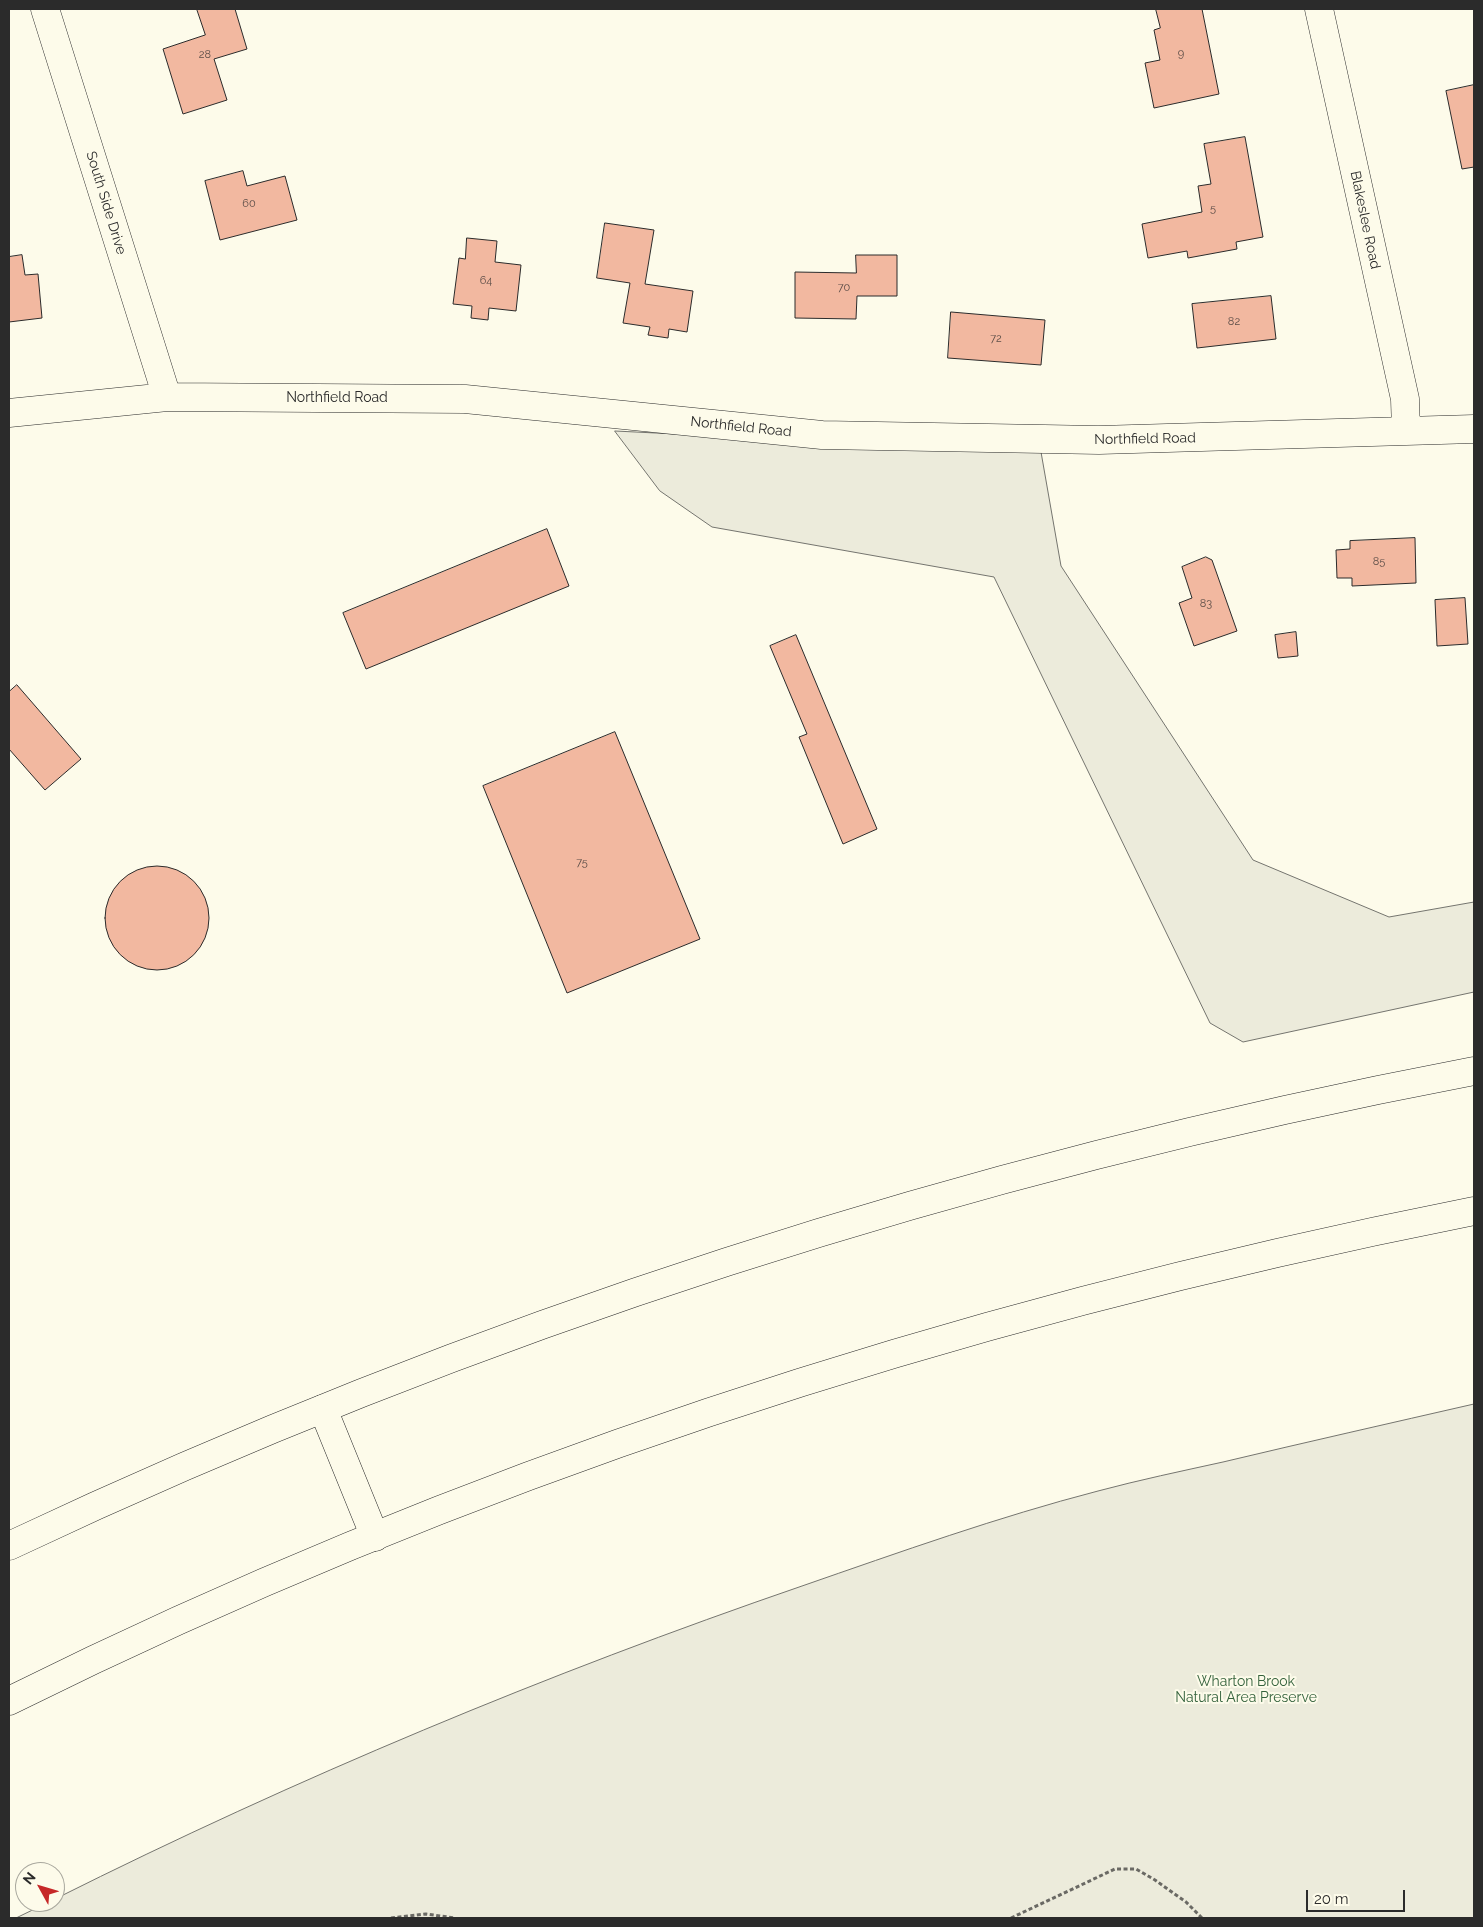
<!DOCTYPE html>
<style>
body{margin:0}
#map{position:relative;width:1483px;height:1927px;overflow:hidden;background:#fdfbea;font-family:Raleway,sans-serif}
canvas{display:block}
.frame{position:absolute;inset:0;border:10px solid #2b2b2b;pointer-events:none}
.north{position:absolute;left:15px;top:1862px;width:50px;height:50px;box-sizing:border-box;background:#fdfbea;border:1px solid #a9a89e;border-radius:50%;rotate:309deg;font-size:14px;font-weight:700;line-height:20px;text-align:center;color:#2b2b2b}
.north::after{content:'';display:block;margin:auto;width:18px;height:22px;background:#c62828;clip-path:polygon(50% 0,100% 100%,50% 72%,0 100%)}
.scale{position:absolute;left:1306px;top:1890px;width:99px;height:22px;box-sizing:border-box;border:2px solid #2b2b2b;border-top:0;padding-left:6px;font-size:15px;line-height:18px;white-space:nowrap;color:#2b2b2b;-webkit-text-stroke:4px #fdfbea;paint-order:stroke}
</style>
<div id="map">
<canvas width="1483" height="1927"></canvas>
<div class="frame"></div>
<div class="north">N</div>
<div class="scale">20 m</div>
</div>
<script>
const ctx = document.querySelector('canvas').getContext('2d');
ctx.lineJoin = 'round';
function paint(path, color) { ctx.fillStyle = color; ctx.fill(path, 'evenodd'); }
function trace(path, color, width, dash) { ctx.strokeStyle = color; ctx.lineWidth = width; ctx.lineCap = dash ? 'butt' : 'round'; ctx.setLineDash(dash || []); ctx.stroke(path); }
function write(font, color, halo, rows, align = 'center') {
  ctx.font = font + ' Raleway,sans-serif'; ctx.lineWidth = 4; ctx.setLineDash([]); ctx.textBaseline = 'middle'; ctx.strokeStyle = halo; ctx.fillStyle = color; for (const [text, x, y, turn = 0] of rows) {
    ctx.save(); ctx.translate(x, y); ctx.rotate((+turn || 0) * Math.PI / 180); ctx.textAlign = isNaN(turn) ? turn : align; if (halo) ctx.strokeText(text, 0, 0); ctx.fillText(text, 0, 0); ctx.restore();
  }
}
const green = new Path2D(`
 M615,431L1041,452L1061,566L1253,860L1389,917L1474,902V992L1243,1042L1210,1023L994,577L712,527L660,491Z
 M1474,1404V1918H16L49,1902H55V1899C297,1778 546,1674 802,1586C900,1552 998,1517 1098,1491C1139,1480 1182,1471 1223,1462C1307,1442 1391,1423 1474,1404Z`);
paint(green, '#ecebdb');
trace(green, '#74746e', 1);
const building = new Path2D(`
 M197,9H235L247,49L214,59L227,100L183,114L163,49L205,35Z
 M1156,9H1202L1219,94L1154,108L1145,63L1160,60L1154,30L1160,28Z
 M1474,85V167L1462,169L1446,91Z
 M1245,137L1263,237L1236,242L1237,249L1188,258L1187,251L1148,258L1142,224L1202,212L1198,186L1211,184L1204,144Z
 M243,171L247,186L285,176L297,220L220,240L205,181Z
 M605,223L654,230L645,284L693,291L687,332L669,329L668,338L648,335L650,327L623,323L630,283L597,278Z
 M467,238L497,241L495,262L521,265L516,311L489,308L488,320L471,318L472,306L453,304L459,258L465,259Z
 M22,255L25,275L38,274L42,318L9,322V257Z
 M856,255H897V296H857L856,319L795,318V272L856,273Z
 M1271,296L1276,339L1197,348L1192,304Z
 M951,312L1045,320L1041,365L948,358Z
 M547,529L569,586L366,669L343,613Z
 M1415,538L1416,583L1352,586V578H1337L1336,550L1350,549V541Z
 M1206,557L1212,560L1237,631L1194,646L1179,603L1192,598L1182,567Z
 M1465,598L1468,644L1437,646L1435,600Z
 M1296,632L1298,656L1278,658L1275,635Z
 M796,635L877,829L843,844L799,737L807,734L770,646Z
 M17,685L81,759L45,790L9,749V692Z
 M615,732L700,939L567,993L483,786Z
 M105 918a52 52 0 1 1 104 0a52 52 0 1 1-104 0Z`);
paint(building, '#f2b8a0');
trace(building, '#2b2b2b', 1);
const minor = new Path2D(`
 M45,9L167,397
 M1319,9L1405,399L1406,431
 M9,413L167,397L465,399L822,435L1099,440L1474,429
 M323,1409L375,1537`);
const highway = new Path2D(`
 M9,1546C474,1326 969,1167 1474,1071
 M9,1701C471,1471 968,1311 1474,1211`);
trace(minor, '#2b2b2b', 29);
trace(highway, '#2b2b2b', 29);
trace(new Path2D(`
 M391,1918L426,1914L455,1918
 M1011,1918L1115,1869H1136L1155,1880L1186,1902L1202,1918`), '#6a6964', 3, [4, 2.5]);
trace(minor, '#fdfbea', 28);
trace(highway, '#fdfbea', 28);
write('11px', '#5d4e48', null, [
 ["9",1181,54],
 ["28",205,55],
 ["60",249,204],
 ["5",1213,209],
 ["64",486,281],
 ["70",844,288],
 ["82",1234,322],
 ["72",996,339],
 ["85",1379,562],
 ["83",1206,604],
 ["75",582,863]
]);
write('14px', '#2b2b2b', '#fdfbea', [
 ["South Side Drive",106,203,73],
 ["Blakeslee Road",1365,220,78],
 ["Northfield Road",337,398],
 ["Northfield Road",741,427,6],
 ["Northfield Road",1145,439,-1]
]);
write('14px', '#34623c', '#fdfbea', [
 ["Wharton Brook",1246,1682],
 ["Natural Area Preserve",1246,1698]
]);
</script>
